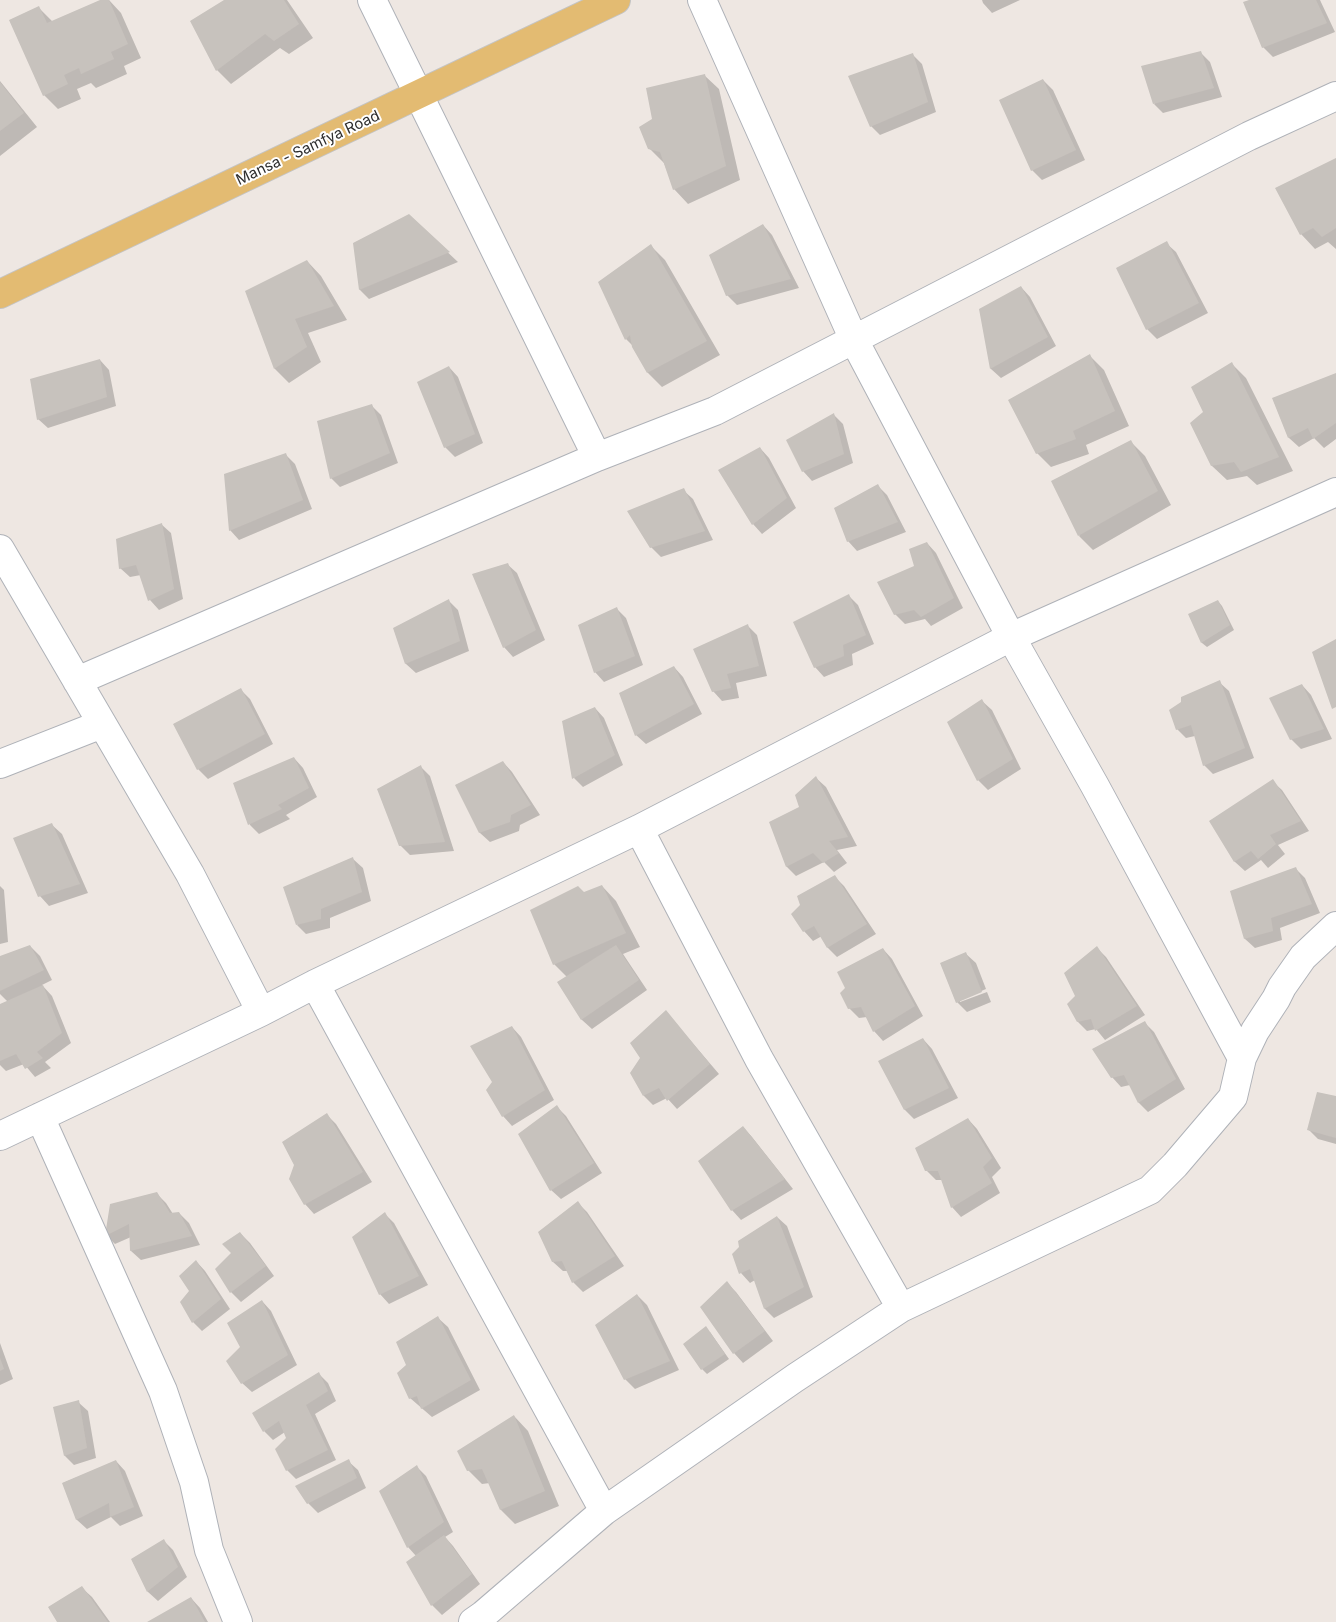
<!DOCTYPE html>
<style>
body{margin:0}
canvas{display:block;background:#eee7e2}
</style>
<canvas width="1336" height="1622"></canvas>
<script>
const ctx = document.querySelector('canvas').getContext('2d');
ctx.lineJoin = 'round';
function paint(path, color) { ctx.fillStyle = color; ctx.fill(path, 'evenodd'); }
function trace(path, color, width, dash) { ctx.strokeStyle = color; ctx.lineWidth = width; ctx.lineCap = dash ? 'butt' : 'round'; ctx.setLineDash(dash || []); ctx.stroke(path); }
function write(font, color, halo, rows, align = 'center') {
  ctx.font = font + ' Inter,sans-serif'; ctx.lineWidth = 4; ctx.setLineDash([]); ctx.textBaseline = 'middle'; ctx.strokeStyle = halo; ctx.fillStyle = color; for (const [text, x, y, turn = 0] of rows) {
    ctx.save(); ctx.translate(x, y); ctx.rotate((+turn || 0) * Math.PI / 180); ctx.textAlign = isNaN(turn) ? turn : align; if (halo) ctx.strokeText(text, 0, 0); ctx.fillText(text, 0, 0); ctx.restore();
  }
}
paint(new Path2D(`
 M103,0H109L121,13L141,58L124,66L127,74L96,88L91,83L77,89L81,99L58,109L44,95L39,8L53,22Z
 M226,0H287L313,38L289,54L280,48L231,84L217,70L192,22Z
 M982,0H1020L992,13L983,3Z
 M1253,0H1320L1335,32L1273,57L1263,47Z
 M1200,52L1210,62L1222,97L1163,113L1154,104Z
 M912,54L922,64L936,112L880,135L871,126Z
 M704,75L719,89L740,180L688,204L674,189L664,163L649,148L654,120Z
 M1043,80L1053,90L1085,160L1042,180L1032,170Z
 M0,81L37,127L0,156Z
 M1336,160V249L1328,242L1315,249L1301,234Z
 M409,216L458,262L369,299L360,290L354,244Z
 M763,225L772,235L799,288L737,305L727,295Z
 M1166,243L1176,252L1208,313L1157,339L1147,329Z
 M651,246L665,260L720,355L662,387L648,373L633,346L626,339Z
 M307,261L321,276L347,320L308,333L321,362L289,383L275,369L247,292Z
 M1021,287L1030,297L1056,346L1001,378L991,369L980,310Z
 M1090,356L1104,370L1129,426L1086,445L1089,454L1051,467L1037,453Z
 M100,360L109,370L116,406L48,428L38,419Z
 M1232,364L1246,378L1293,471L1257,485L1247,476L1227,480L1212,466L1205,413Z
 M449,367L458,377L483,443L455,457L445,447L419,382Z
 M1336,375V439L1324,448L1314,438L1299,447L1289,438L1273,399Z
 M372,406L381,415L398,463L340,487L331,478Z
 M834,415L843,424L853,463L812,481L803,471Z
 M1131,442L1145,456L1171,505L1093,550L1079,536Z
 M760,448L769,458L796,508L762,534L753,524Z
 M286,455L295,464L312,509L239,540L230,530Z
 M877,485L887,495L906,532L857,551L848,541Z
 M683,490L693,499L713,540L661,557L651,547Z
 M161,524L171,533L183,599L159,610L150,600L141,575L130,577L120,568Z
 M927,543L936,553L963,608L931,626L925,619L905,624L895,614Z
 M507,564L517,573L545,640L513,657L504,647Z
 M849,596L858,605L874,644L852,654L853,665L824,677L815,667Z
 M449,601L458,610L469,651L416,673L406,664L394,629Z
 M1218,601L1222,606L1234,630L1207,647L1202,643L1190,615Z
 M617,609L626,618L643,665L604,682L595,672Z
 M748,626L757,635L767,676L736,683L739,698L722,701L713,691Z
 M674,667L683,677L702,714L646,744L636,735Z
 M1219,682L1229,691L1254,758L1213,774L1204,765L1195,736L1186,738L1177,729Z
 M1302,685L1311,695L1332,739L1301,749L1291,739Z
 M241,690L250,699L273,744L208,779L198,769Z
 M982,701L992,710L1021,769L988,790L978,780L949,722Z
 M595,708L604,718L623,765L583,787L574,778Z
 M294,758L303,768L317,797L286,815L290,819L259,834L250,825L234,784Z
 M503,762L512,772L540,815L520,825L519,831L490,842L480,833L456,785Z
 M420,766L430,776L454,851L410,855L400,845Z
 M816,778L826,787L857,846L837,850L847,863L834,872L824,862L796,876L787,867L771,822L801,808Z
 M1272,781L1282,790L1309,831L1278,845L1285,854L1268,868L1261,860L1245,871L1235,862L1210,821Z
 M52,825L62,834L88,893L49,906L40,896Z
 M353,859L363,868L371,901L330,918V928L306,934L297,925Z
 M1295,868L1305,878L1320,913L1280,928L1282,940L1255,948L1245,939L1232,892Z
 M834,876L844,886L876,934L837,957L828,948L822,936L813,941L804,931Z
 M0,886L4,890L8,942L0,944Z
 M602,886L616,901L640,947L623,954L647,990L592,1029L582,1020L559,983L567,977L554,964L584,894Z
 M30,946L40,956L52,980L42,985L52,996L71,1043L45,1062L51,1068L35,1077L24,1064L6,1071L0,1065V1006L8,1002L0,994V957Z
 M1097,948L1106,957L1145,1015L1105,1040L1096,1029L1087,1031L1078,1022L1077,996Z
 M883,949L892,959L923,1016L883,1041L874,1031L867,1017L859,1018L849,1008Z
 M966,954L976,963L986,989L960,1000V1002L987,992L991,1002L967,1012L957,1002Z
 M666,1012L719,1074L677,1109L667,1098L653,1105L644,1096L641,1058Z
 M1144,1022L1154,1032L1185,1089L1148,1112L1139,1103L1130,1085L1121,1087L1112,1077Z
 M512,1027L521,1037L554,1100L512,1126L503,1116L494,1082Z
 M923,1039L932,1049L958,1098L914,1119L905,1110L880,1062Z
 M1336,1098V1144L1318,1139L1308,1129Z
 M557,1107L566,1116L602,1173L561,1199L551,1190Z
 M327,1115L336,1124L372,1182L314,1214L305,1204Z
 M968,1119L977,1129L1001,1168L992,1177L1000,1193L961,1217L952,1207L942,1180H936L926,1170Z
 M743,1127L752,1137L793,1189L741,1220L732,1210Z
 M157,1194L166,1203L173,1214L179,1213L189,1223L200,1245L141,1260L131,1251V1237L115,1244L106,1235Z
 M578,1203L587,1212L624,1266L583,1292L573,1282L568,1271H563L553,1262Z
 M385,1214L394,1223L428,1285L389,1304L380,1294Z
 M777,1217L787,1226L813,1297L774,1318L765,1309L755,1280L750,1283L741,1273L734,1254Z
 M240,1233L250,1243L274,1276L241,1302L231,1292L216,1269L233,1253Z
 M196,1261L205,1271L230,1309L202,1331L193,1322L190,1291Z
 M727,1283L736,1292L773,1341L743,1363L734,1353L702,1307Z
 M637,1295L647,1305L679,1370L635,1389L625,1379L597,1325Z
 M262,1301L271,1311L297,1365L252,1392L242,1383V1347Z
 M438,1318L448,1327L480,1390L432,1417L410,1398L407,1365Z
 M710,1332L729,1359L707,1374L702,1369Z
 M0,1343L13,1379L0,1385Z
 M319,1374L328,1383L336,1401L315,1414L336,1460L296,1479L287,1470L288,1439L285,1432L273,1440L264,1431Z
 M78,1402L88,1411L96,1458L74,1465L65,1456L55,1408Z
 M514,1416L528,1431L559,1506L515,1524L501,1510L490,1483L482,1484L468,1470Z
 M116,1461L125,1471L143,1516L120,1526L111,1517L87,1529L77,1520L63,1483Z
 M348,1461L358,1470L366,1488L318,1513L308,1503Z
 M417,1467L426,1476L453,1532L445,1537L453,1546L480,1584L442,1615L432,1605L407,1562L416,1556L408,1547Z
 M164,1541L173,1550L187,1577L158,1601L148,1592L132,1560Z
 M82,1588L92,1597L110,1622H59Z
 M191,1598L200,1608L208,1622H150Z`), '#0003');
paint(new Path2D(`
 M100,0H109L128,44L111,52L114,59L81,74L79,68L64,75L68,84L43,96L9,20L39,6L47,23Z
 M224,0H284L299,24L274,41L265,34L216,71L190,21Z
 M1249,0H1316L1327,23L1262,48L1243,2Z
 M1201,51L1214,88L1153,104L1141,66Z
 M913,53L928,102L870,127L848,76Z
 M705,74L726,166L673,190L660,152L648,149L639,127L652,119L646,88Z
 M1043,79L1076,150L1031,171L999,100Z
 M0,82L24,113L0,131Z
 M1336,158V228L1322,237L1313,228L1300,235L1275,188Z
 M409,214L450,252L359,290L353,243Z
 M763,224L791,279L726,296L709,255Z
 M1167,241L1199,303L1146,330L1116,268Z
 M651,244L707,341L647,373L632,347L630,335L625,340L598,282Z
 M307,260L334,306L295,319L307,347L274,369L245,291Z
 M1021,286L1048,337L990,369L979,309Z
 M1090,354L1115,411L1073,431L1076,439L1036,454L1008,400Z
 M100,359L107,397L37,420L30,379Z
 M1232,362L1279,457L1241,472L1234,462L1211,466L1190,423L1203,412L1191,387Z
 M449,366L475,434L444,448L417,382Z
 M1336,373V423L1313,439L1308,428L1288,438L1272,398Z
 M372,404L390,453L330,479L317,421Z
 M834,413L844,454L802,472L786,440Z
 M1131,440L1158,491L1078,536L1051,481Z
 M760,447L787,498L752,525L718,470Z
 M286,453L303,500L229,531L224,474Z
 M878,484L898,522L847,542L834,508Z
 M684,488L705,531L650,548L627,511Z
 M162,523L174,589L148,601L136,565L119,569L116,539Z
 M927,542L954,598L921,617L914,610L894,615L877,582L914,566L909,549Z
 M508,563L536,630L503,648L472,574Z
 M849,594L866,635L843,645L844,656L814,668L793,622Z
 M449,599L460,641L405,664L393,628Z
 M1218,600L1230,625L1201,643L1188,614Z
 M617,607L635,656L594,673L578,625Z
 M748,624L759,666L727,674L731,688L712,692L693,649Z
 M1336,639V707L1332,709L1312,652Z
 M674,666L694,704L635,736L619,693Z
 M1220,680L1245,748L1203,766L1191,725L1176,730L1169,710L1181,702V697Z
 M1302,684L1324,729L1290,740L1269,698Z
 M241,688L265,734L197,770L173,724Z
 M982,699L1013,759L977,781L947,722Z
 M595,707L615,755L572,779L562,721Z
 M294,757L309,788L278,805L282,809L248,825L233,783Z
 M503,761L531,805L511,815L510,822L479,833L455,785Z
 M421,765L445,842L399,846L377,789Z
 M816,776L848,837L829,841L839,853L823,863L813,853L786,867L769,822L799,807L795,795Z
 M1273,779L1301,821L1270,835L1276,844L1258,859L1251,851L1234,862L1209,821Z
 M52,823L80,884L38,897L13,838Z
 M353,857L362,892L321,909V919L296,925L283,887Z
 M1296,867L1312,904L1271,918L1273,931L1244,939L1230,891Z
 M835,875L867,924L827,948L814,926L803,932L791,914L800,905L797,896Z
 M602,885L626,933L553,965L530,910L578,886L584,892Z
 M30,945L44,970L0,991V956Z
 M616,945L639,980L581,1020L557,982Z
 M1097,946L1137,1006L1095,1031L1091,1019L1077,1022L1067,1004L1075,996L1064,973Z
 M883,948L915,1006L873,1032L861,1007L848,1009L840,993L845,988L837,972Z
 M966,952L982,992L956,1003L940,963Z
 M43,985L62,1033L37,1052L43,1058L25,1069L16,1054L0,1061V1004Z
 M666,1010L710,1064L667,1101L659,1088L643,1096L630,1073L640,1058L630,1043Z
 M1145,1021L1176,1079L1138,1103L1124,1075L1111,1078L1092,1049Z
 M512,1026L545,1090L502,1117L486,1090L492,1082L470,1046Z
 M923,1038L949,1088L904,1110L878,1061Z
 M1317,1092L1336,1096V1138L1307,1130Z
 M557,1105L594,1163L550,1191L518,1134Z
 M327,1113L363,1172L304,1205L289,1179L294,1165L282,1142Z
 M968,1118L992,1158L983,1167L992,1183L951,1208L938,1171H925L915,1148Z
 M743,1126L785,1179L731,1211L698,1161Z
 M157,1192L170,1213L179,1212L192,1236L130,1251L129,1224L105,1236L110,1204Z
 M578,1201L615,1256L572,1283L562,1261L552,1262L538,1232Z
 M385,1212L419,1276L379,1295L352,1237Z
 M777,1216L804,1287L764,1309L750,1269L739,1274L732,1254L739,1247L738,1241Z
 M240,1232L266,1266L230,1293L215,1269L231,1253L222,1244Z
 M196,1260L221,1299L192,1323L180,1302L189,1291L179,1276Z
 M727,1281L765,1331L733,1354L700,1307Z
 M637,1294L670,1361L624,1380L595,1325Z
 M262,1300L288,1355L241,1384L226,1361L240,1347L227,1323Z
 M438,1316L471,1380L421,1409L417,1396L409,1399L397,1373L406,1365L396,1342Z
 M706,1326L725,1354L701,1370L683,1344Z
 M0,1358L4,1369L0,1371Z
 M319,1372L328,1391L306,1405L328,1450L286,1471L275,1449L286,1438L279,1421L263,1432L252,1413Z
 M79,1400L87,1448L64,1456L53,1407Z
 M514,1415L545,1491L500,1510L482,1469L467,1471L457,1451Z
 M349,1459L357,1478L307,1504L295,1486Z
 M116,1460L134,1507L110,1517L109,1503L76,1520L62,1483Z
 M417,1465L444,1522L407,1548L379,1491Z
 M444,1535L472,1574L431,1606L406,1562Z
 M164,1539L178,1567L147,1592L131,1559Z
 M82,1586L108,1622H57L48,1607Z
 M191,1597L205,1622H147Z`), '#c7c2bd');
const minor = new Path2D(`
 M372,0L597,457
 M702,0L854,340L1011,637L1095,786L1242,1058
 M0,549L190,874L261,1012
 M77,681L597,457L715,411L1249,136L1336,96
 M0,764L102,724
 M639,829L759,1059L901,1308
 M315,984L604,1511
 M40,1117L163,1391L194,1482L209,1550L238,1622
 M0,1136L261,1012L315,984L639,829L1011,637L1336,492
 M473,1622L483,1615L604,1511L795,1378L901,1308L1150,1190L1175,1165L1233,1097L1242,1058L1255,1031L1276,999L1282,987L1303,957L1336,926`);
const major = new Path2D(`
 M0,294L616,0`);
trace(minor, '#afb2b8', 30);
trace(major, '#c4c4c4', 30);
trace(minor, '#fff', 28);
trace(major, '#e3bb72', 28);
write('15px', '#2e2e2e', '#fff', [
 ["Mansa - Samfya Road",308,148,-25]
]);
</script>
